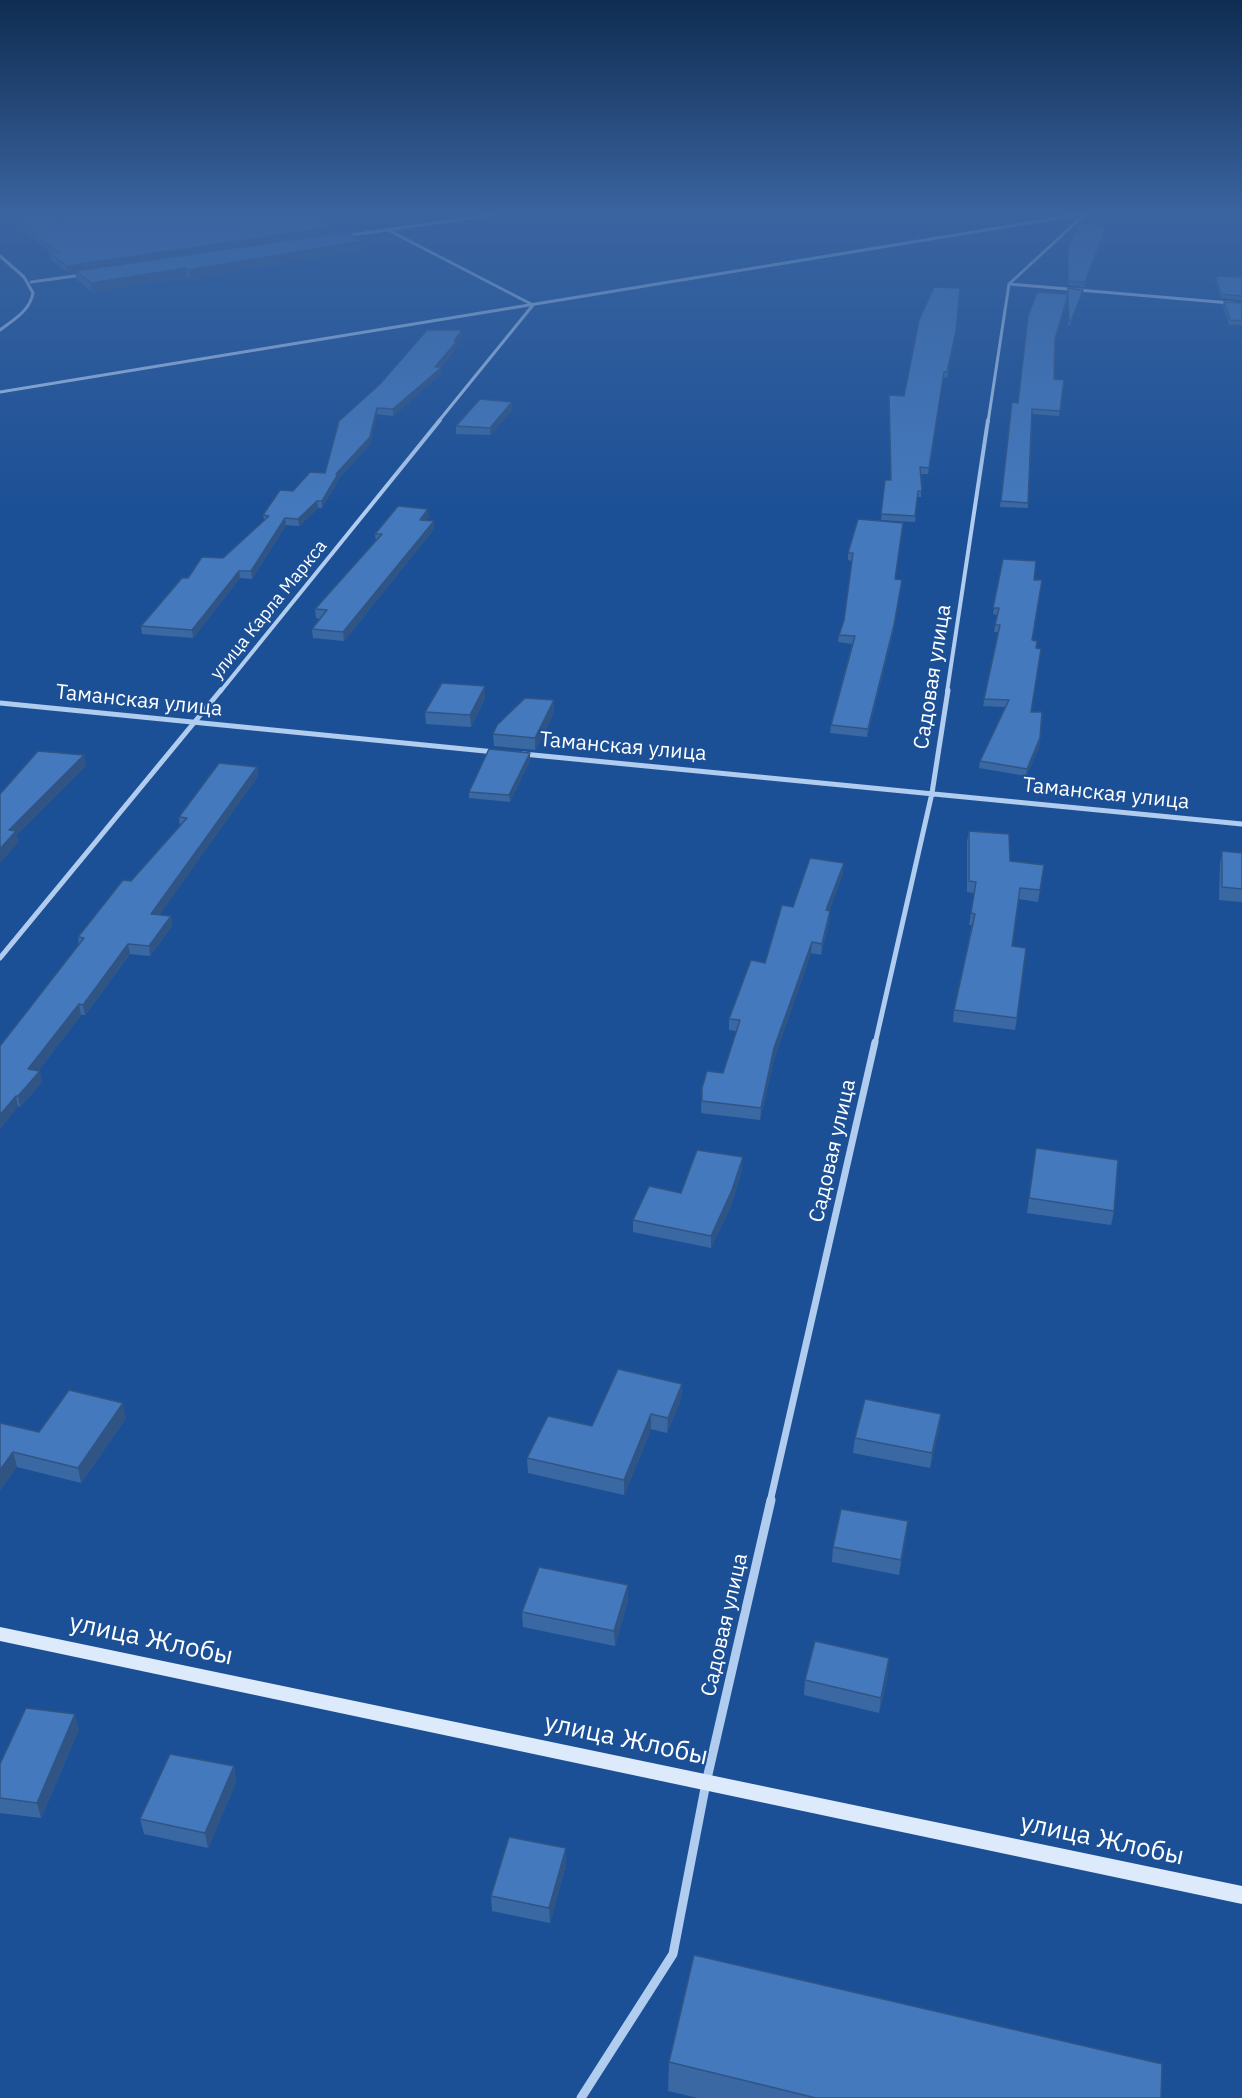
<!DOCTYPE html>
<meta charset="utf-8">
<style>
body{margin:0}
canvas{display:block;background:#1c5096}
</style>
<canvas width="1242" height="2098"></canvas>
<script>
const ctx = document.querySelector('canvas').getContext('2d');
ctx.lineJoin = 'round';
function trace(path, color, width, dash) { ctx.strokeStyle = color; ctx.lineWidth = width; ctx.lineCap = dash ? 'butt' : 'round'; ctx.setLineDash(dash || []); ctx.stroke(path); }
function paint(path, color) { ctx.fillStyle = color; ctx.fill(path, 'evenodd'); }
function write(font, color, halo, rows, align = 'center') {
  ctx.font = font + ' "IBM Plex Sans",sans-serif'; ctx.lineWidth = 4.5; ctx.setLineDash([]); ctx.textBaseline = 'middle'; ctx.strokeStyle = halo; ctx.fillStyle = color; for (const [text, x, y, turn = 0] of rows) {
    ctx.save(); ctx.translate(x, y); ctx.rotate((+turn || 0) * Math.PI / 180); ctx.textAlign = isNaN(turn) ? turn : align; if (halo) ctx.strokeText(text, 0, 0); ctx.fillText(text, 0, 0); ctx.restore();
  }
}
trace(new Path2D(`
 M388,230L533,305L438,422
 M344,236L498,214
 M0,256L24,277L33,293C30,311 13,320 0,330
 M31,282L82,275
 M1009,284L1242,304
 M0,392L1083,214
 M988,422L1009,284L1085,214`), '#b0ccef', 3);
trace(new Path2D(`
 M220,692L440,420
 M947,692L988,420`), '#b0ccef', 4);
trace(new Path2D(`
 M0,703L495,752
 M523,754L1242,824
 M0,958L221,690
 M875,1044L932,793L948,690`), '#b0ccef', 5);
trace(new Path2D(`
 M770,1502L875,1042`), '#b0ccef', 7);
trace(new Path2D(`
 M581,2098L673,1954L706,1783L771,1500`), '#b0ccef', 9);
paint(new Path2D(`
 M0,1627L1242,1886V1904L0,1641Z`), '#ddeafb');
paint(new Path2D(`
 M5,214L48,215L45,214H389L331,226L334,233L362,241V249L190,279L187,277L92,292L76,279L75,272L68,273L50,259L49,253H52L6,219Z
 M1106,229L1085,287L1068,285V248Z
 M1215,276L1242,277V300L1221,298L1215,281Z
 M960,288L955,337L947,378L943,377L928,474H921V497H917L915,522L881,520L885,480H891L889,395L904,396Z
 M1068,288L1083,290L1082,294L1070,325H1068V299L1055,342L1054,379L1064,380L1059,416L1032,414L1028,508L1000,507L1012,402L1018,403L1068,294Z
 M1224,302L1242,303V325H1229L1223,306Z
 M462,336L457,343V347L441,367H442V373L393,416L377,414L370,444L338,479V481L322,508H318L299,526L286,525L252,579L240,578L193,638L142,634L141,626L188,578L223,558L264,520L263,515L293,491L325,473L380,384Z
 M512,402V410L490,435L456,434V426Z
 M429,517L426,520L434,521V529L344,641L313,638L312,629L320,619L316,618L315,609L376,541L375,534Z
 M858,519L895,579L902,580L893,633L867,737L830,733L831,725L852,644L838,642L839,635L844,620L852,561L848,560V553Z
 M1003,559L1032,640L1031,712L1040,745L1026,776L979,768L980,761L1005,707L983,706L998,632H994L997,615L993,614Z
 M485,686V698L471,727L426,724L425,712Z
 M554,712L535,750L494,746L493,734Z
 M530,760L510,802L469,798V792Z
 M257,767L258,776L159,915L171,916L172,926L150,956L130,954L85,1015H81L38,1071L42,1082L20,1107L18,1106L0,1129L79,945L78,937L131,881L180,826L179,817Z
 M969,831L1010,861L1044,865L1038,902L1018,899L1012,946L1017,1018L1015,1030L953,1022L954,1010L972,925H969L974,893L967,892V842Z
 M1222,851L1242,853V902L1219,900L1220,864Z
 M843,873L829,911H830L829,922L821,955L811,953L774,1059L760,1120L701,1113L702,1088L723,1073L736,1031L729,1030V1019L765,963L793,907Z
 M1036,1148L1114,1211L1111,1225L1027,1213Z
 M742,1169L732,1203L711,1248L633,1232V1220L681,1193Z
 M682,1384L681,1399L667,1433L651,1429L624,1495L528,1473L527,1458L592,1426Z
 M941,1414L939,1429L930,1468L853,1453L855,1438Z
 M126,1418L81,1483L17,1467L0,1423L39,1432Z
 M906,1536L899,1575L832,1562L833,1547Z
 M628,1585V1600L615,1646L523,1627L522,1612Z
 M888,1674L879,1713L804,1695L805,1680Z
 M79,1729L41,1818L0,1813V1764Z
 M234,1766L236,1782L208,1848L144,1834L140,1819Z
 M566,1864L550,1923L492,1911L491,1896Z
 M669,2062L1161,2098H698L668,2091Z`), '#3a68a3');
paint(new Path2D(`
 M356,214H389L322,227V221Z
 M1107,225L1106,229L1085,287V282Z
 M334,227L335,234L75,271V272L68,273L67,266Z
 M362,241V249L190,279L189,270Z
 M186,268L187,277L92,292L91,283Z
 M1068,295V299L1055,344V339Z
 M462,330V336L457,343V347L437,371L442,367V373L393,416V409L435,367Z
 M512,402V410L490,435V428Z
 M377,408V414L370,444L338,479V481L322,508V501L336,474Z
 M317,501L318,508L299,526L298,519Z
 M428,509L429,517L420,528V520Z
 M285,518L286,525L252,579L251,571Z
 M434,521V529L344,641L343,632Z
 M239,571L240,578L193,638L192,630Z
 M902,580L893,633L867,737L868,729Z
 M485,686V698L471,727L470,715Z
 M554,700V712L535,750V738Z
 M1040,738V745L1026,776L1027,769Z
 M530,753V760L510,802L509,795Z
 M84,755L86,766L17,835L19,842L0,863V849L9,830Z
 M257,767L258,776L153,924L151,914Z
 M844,863L843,873L825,921L826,910Z
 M830,911L829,922L821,955L822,944Z
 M171,916L172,926L150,956L149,946Z
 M812,942L811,953L774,1059L760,1120L761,1108L774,1048Z
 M128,944L130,954L85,1015L83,1005Z
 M79,1004L81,1015L31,1080L28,1069Z
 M40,1071L42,1082L20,1107L18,1096Z
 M16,1096L18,1106L0,1129V1115Z
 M743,1157L742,1169L732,1203L711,1248V1236Z
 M682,1384L681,1399L667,1433L668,1418Z
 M123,1403L126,1418L81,1483L78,1468Z
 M651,1414V1429L624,1495V1480Z
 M941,1414L939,1429L930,1468L932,1453Z
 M13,1452L17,1467L0,1491V1470Z
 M908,1521L906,1536L899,1575L901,1560Z
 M628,1585V1600L615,1646L614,1631Z
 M889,1658L888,1674L879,1713L881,1698Z
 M75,1714L79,1729L41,1818L37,1803Z
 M234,1766L236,1782L208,1848L205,1833Z
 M566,1848V1864L550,1923L549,1908Z`), '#305584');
const building = new Path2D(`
 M7,214H27L62,216L57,214H356L322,221L334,227L67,266L49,253H60Z
 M1079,223L1107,225L1085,282L1068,281V248Z
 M345,232L362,241L189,270L186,268L91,283L75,271Z
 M1215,276L1242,277V296L1221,294Z
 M934,287L960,288L956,331L947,372H944L929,468L920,467L922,491H918L915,516L881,514L885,480H891L889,395L904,396L919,320Z
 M1068,288L1083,290L1071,321L1069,320L1068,295L1055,339L1054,379L1064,380L1060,411L1032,409L1028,503L1001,501L1012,402L1018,403L1028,316L1037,292L1068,294Z
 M1224,302L1242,303V321L1230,320Z
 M427,330H462L454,341H457L435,367H442L393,409L377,408L370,437L336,474H338L322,501H317L298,519L285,518L251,571H239L192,630L141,626L182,578H188L202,557L223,558L269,516L263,515L280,490L293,491L310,472L325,473L339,421L380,384Z
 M480,399L512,402L490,428L456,426Z
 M398,506L428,509L420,520L434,521L343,632L312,629L327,610L315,609L382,534H375Z
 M858,519L903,523L895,579L902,580L894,625L868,729L831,725L855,636L839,635L844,620L853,553H848Z
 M1003,559L1036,561L1034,580H1042L1032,640L1037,641L1036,648L1041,649L1031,712H1042L1040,738L1027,769L980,761L1009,700L984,699L1000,625H995L999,608H993Z
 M442,683L485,686L470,715L425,712Z
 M525,698L554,700L535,738L493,734L497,725Z
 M489,749L530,753L509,795L469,792Z
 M38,751L84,755L9,830L16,831L0,849V794Z
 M219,763L257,767L151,914L171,916L149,946L128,944L83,1005L79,1004L28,1069L40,1071L18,1096H16L0,1115V1046L84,938L78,937L123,880L131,881L187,818L179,817Z
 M969,831L1009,834L1010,861L1044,865L1040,890L1020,888L1012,946L1026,948L1017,1018L954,1010L975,914L971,913L976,882L969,881Z
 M1222,851L1242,853V889L1222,887Z
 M810,858L844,863L826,910L830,911L822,944L812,942L774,1048L761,1108L702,1101V1088L707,1071L723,1073L740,1020L729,1019L751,960L765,963L782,905L793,907Z
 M1036,1148L1118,1160L1114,1211L1029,1198Z
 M697,1150L743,1157L732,1190L711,1236L633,1220L649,1186L681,1193Z
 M618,1369L682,1384L668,1418L651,1414L624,1480L527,1458L548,1416L592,1426Z
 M69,1390L123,1403L78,1468L13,1452L0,1470V1423L39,1432Z
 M865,1399L941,1414L932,1453L855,1438Z
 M841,1509L908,1521L901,1560L833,1547Z
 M539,1567L628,1585L614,1631L522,1612Z
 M815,1641L889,1658L881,1698L805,1680Z
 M26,1708L75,1714L37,1803L0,1798V1764Z
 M170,1754L234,1766L205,1833L140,1819Z
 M509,1837L566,1848L549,1908L491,1896Z
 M694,1955L1162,2064L1161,2098H816L669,2062Z`);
paint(building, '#4479bd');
trace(building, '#305584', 1.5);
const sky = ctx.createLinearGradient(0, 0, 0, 508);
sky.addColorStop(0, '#0f2c52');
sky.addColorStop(0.42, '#3a64a0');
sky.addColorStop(1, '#3a64a000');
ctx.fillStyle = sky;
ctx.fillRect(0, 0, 1242, 508);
write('18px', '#fff', '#1c5096', [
 ["улица Карла Маркса",269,610,-51]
]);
write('21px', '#fff', '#1c5096', [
 ["Садовая улица",933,677,-81],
 ["Таманская улица",139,701,6],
 ["Таманская улица",623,747,5],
 ["Таманская улица",1106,794,6],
 ["Садовая улица",833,1151,-77],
 ["Садовая улица",725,1625,-77]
]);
write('26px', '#fff', '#1c5096', [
 ["улица Жлобы",151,1640,12],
 ["улица Жлобы",626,1740,12],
 ["улица Жлобы",1102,1840,12]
]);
</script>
